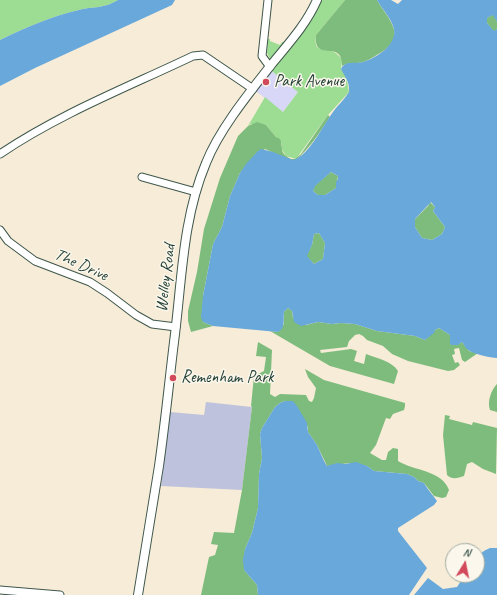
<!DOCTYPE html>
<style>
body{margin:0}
#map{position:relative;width:497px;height:595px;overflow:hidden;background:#f6ecd7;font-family:Caveat,sans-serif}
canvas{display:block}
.north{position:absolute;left:445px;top:543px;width:40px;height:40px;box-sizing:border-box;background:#fbf7ec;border:1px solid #a3ada2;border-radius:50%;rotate:10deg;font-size:11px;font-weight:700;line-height:16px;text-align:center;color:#1f3d34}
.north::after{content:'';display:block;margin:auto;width:14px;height:18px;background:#d1495b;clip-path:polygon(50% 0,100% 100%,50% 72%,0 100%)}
</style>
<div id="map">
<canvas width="497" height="595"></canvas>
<div class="north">N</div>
</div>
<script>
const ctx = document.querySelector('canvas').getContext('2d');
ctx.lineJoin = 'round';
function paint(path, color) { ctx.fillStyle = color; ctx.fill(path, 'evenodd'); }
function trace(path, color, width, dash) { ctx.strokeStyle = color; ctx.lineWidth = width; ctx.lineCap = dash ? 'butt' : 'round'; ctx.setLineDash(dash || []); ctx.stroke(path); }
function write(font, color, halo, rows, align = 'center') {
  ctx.font = font + ' Caveat,sans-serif'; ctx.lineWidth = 3; ctx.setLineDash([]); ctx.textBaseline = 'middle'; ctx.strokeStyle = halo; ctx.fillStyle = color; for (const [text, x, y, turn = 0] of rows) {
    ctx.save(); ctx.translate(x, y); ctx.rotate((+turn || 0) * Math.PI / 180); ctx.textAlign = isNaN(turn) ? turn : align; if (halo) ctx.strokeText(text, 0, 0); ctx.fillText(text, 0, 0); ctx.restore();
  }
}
paint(new Path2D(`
 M269,69L298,92L283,112L253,89Z`), '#d8d7f8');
paint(new Path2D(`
 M206,402L252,407L242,490L161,486L170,412L204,415Z`), '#bfc2dd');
paint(new Path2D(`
 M0,0H118C103,9 95,6 79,10C52,16 25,28 0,40Z
 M317,0H345L316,35C314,51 319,48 331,51C336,52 339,56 342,59L341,69L346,75L349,92L328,115L296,159L286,156L281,148L282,144L266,125L251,124L248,126L265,97L283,112L298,92L269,69Z
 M268,39H270V41L280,45L282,42L289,41L274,58L270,59L267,53Z`), '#9ddd93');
paint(new Path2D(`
 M345,0H377C387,18 408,35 382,52C376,55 370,60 363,62C355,64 349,62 342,66C343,38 313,64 316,35Z
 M494,14L497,22V29L494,32L487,23V18Z
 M328,115L330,117C320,132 310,148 296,160H289L265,149L240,173L230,196L222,227L213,244L203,296V322L213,326L191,332L188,321V311L197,272L204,229L220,178L238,136L248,126L257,122L266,125L276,137L280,139C284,149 278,152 291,159H295L301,154Z
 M331,172L338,176L336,188L325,195H318L313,191L314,186Z
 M430,202L435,207L433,211L445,227L442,234L432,240L422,238L415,227V219L428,206Z
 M319,233L325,243L323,259L314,264L306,256L312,245L314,234Z
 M288,308L292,311L293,318L306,325L318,322L332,324L341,323L355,324L377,331L415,336L425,340L435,330L439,328L450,335V343L459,344L462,342L469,351L478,353L465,362L462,360L459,348L454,349L455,354L452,355L455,363L458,362L460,365L454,370L448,371L408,361L392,354L383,346L367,340L363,336L359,334L355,335L349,341L347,347L320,350L321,353L351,349L357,351L354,361L364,364L366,354C376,358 392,361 398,371L394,384L330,366L270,331L278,332L284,324V312Z
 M258,342L272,350L270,394L275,397L280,394L306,395L309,401L312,402L314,398L316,388L308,377L305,369L324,380L405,403V406L404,410L393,414L390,419L386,418L376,445L370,453L382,460H386L388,452L393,448L398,449V461C414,471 442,470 449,490L446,497L442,498L434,496L424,483L418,481L414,477L407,474L374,471L367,466L350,463L327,466L317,445L308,432V427L285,401L280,403L275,407L262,428L260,434L262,458L259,474L258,508L252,533L245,549L244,570L257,585L258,595H201L209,557L215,555L218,545L211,544L214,532L234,533L242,490L252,407L251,406L254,376L264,371L266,357L256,356Z
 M497,384V412L490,410C487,402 491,390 497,384Z
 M445,415L450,416L449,419L472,425L473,422L497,428L496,474L483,469L472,462L467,464L464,476C458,478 452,480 447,475L443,435Z`), '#7ebc7d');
paint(new Path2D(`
 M118,0H175L172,5L35,68L0,86V40C25,28 52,16 79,10C95,6 103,9 118,0Z
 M377,0H391L398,4L402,0H497V22L493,15L487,18V23L494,31L497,29V358C490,358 474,354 468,350C465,348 464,344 462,342L458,345H451L450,343V335L439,328L435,330L434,333L425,340L415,336L377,331L355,324L341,323L332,324L318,322L301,326L294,322L292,311L288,308L284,312C283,319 286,328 278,332L213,326L203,322L201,317L203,296L213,244L222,227L230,196L240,173L246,164L258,151L261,149L273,152L293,160C309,156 323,125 333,112C338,105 344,100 349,92C350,82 345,77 341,69C345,60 355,64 363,62C377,58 400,43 393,26C390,17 382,9 377,0ZM331,172L338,176V179L336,182V188L325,195H318L313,191L315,186ZM431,202L435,207L433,211L445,227L442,234L432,240L422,238L415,227V219ZM319,233L325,243L323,259L314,264L307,256L312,245L314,234Z
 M285,401H293L297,406L307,423L308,432L317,445L324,461L327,466L337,463L345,464L356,462L367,466L374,471L407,474L414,477L418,481L424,483C428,490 433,495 437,501L434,505L398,528V531L427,568L409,595H258L257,585L244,570L243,560L245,549L252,533L258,508L259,474L262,458L260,434L262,428L275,407L280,403Z
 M490,548H497V595H414L428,578L443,589L457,587L465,575H477C477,561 475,554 490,548Z`), '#68a8db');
const minor = new Path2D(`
 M268,0L262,56L270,67
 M0,154C59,114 128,87 193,56L203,55L253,89
 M142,177L196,192
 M0,230L8,241L35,261L90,282L107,293L136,315L152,324L176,327
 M0,590L60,595`);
const major = new Path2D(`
 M138,595C145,552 152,509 159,466C165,424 169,383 174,342C182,282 182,220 206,163C219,130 249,93 271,65C288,44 306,25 317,0`);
trace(minor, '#3f574c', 9);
trace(major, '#3f574c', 10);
trace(minor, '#fff', 7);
trace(major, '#fff', 8);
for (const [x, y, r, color] of [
 [266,82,4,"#d1495b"],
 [173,378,4,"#d1495b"]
]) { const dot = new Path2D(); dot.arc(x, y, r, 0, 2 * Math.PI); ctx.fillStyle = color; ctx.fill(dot); trace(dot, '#fbf7ec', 1.5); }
write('17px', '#1f3d34', '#fbf7ec', [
 ["Park Avenue",274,82],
 ["Remenham Park",181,378]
], 'left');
write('17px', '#1f3d34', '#fbf7ec', [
 ["The Drive",81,265,24],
 ["Welley Road",166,278,-83]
]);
</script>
